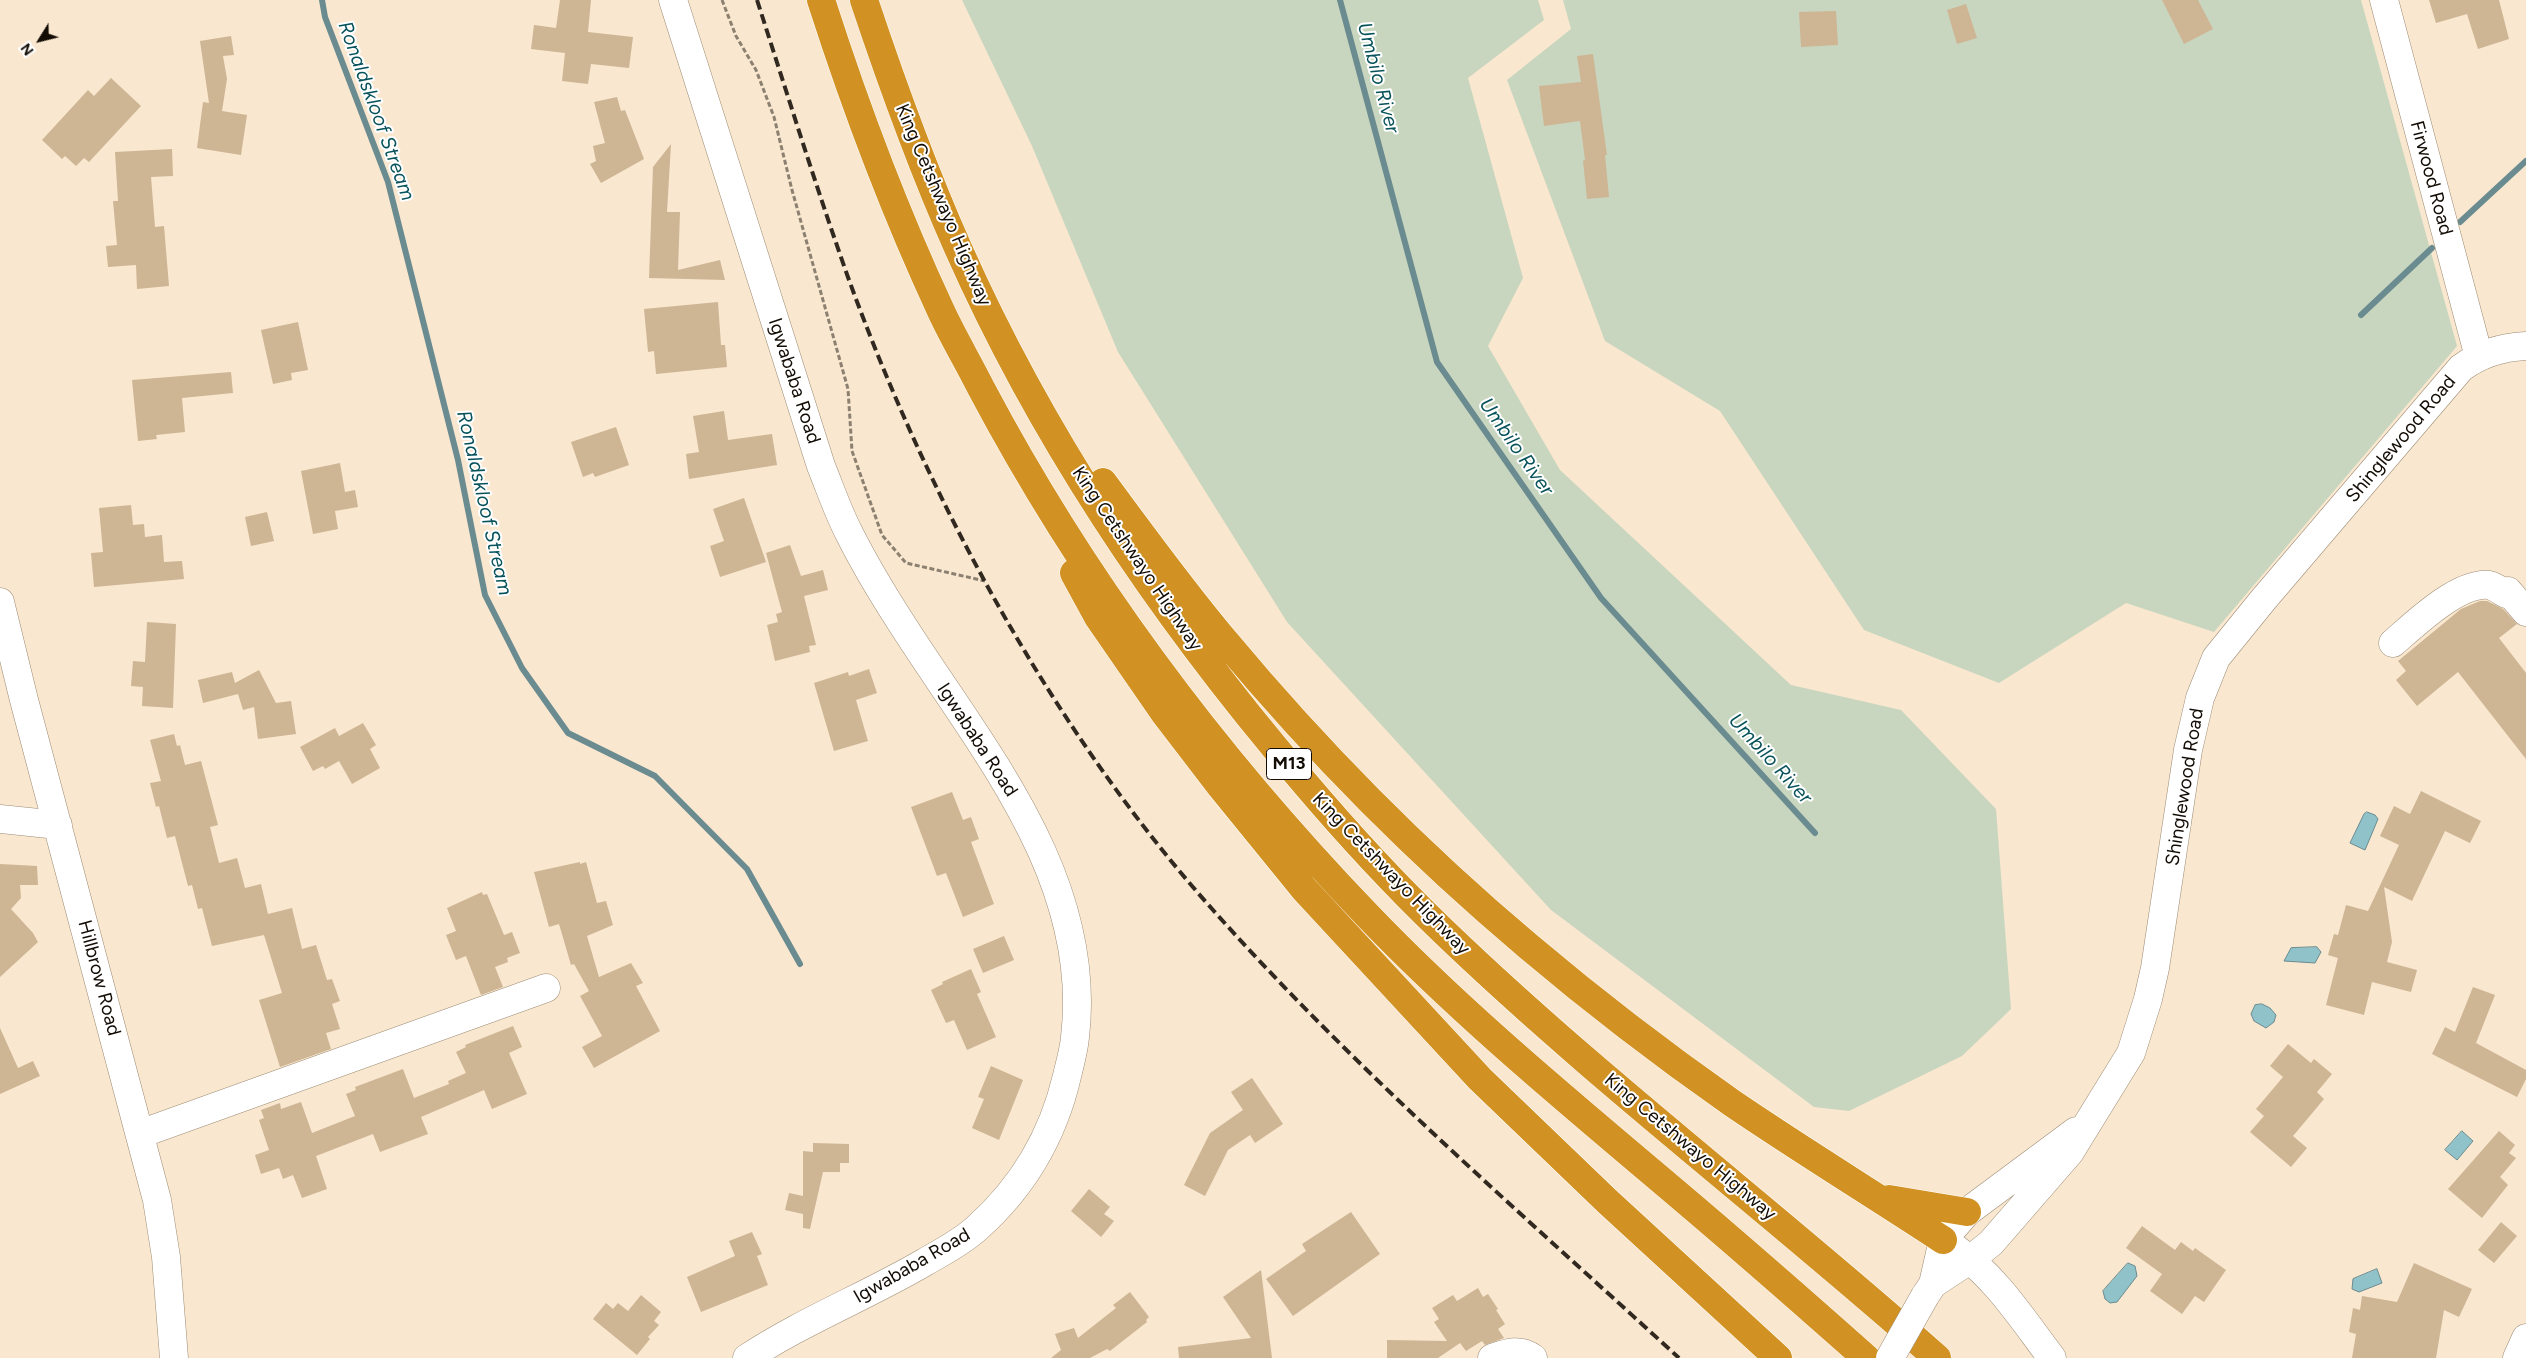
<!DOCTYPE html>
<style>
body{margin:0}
#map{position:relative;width:2526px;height:1358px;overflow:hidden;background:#f9e7cf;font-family:Figtree,sans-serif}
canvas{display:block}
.north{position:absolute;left:15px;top:15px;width:50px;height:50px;-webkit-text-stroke:4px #fff;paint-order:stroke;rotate:234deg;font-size:14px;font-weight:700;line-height:20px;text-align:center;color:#120c05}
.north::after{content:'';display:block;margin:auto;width:18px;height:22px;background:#120c05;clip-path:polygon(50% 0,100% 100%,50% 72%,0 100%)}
</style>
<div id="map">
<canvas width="2526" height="1358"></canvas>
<div class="north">N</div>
</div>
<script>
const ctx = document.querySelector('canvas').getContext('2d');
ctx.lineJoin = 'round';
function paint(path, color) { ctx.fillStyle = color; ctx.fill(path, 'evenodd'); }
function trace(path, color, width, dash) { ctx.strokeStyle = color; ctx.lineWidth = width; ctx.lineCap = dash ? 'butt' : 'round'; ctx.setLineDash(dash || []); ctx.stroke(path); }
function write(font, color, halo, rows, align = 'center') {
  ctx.font = font + ' Figtree,sans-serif'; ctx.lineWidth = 4; ctx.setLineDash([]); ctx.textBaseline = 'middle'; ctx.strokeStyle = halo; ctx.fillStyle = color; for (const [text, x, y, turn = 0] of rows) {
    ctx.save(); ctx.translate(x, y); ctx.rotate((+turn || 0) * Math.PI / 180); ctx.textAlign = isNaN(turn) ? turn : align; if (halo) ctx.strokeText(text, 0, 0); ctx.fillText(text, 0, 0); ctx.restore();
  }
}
paint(new Path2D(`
 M962,0H1538L1544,20L1468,78L1523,278L1488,346L1560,470L1791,685L1901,710L1996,809L2011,1009L1962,1056L1849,1111L1814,1107L1551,910L1287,622L1118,352L1032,146Z
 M1563,0H2361L2457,346L2214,632L2126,603L1999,683L1864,630L1720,411L1605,341L1507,80L1571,29Z`), '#c9d6bf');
const water = new Path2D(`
 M2367,812L2375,815L2378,819L2365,850L2350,843L2364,814Z
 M2317,947L2321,952L2315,963L2284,961L2291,948Z
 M2262,1004L2270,1008L2276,1015L2274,1022L2266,1028L2254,1021L2251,1014L2255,1005Z
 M2462,1131L2473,1141L2457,1160L2445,1150Z
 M2128,1263L2135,1266L2137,1276L2117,1302L2110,1303L2105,1299L2103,1291Z
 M2377,1269L2382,1283L2359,1292L2352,1289L2353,1279Z`);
paint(water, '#90c2ca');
trace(water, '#6a8b8f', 1);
trace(new Path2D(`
 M322,0L325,17L388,182L458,460L485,595L522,668L568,733L655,776L747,869L800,964
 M1340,0L1437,362L1601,598L1815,833
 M2460,222L2526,161
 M2361,315L2432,248`), '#6a8b8f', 6);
paint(new Path2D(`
 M560,0H591L588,32L633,37L629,68L591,64L588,84L562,81L565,53L531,49L534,25L556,28Z
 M2162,0H2198L2213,29L2184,44Z
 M2429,0H2499L2509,39L2478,49L2467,14L2436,23Z
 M1966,4L1977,38L1957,44L1947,10Z
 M1836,11L1838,45L1801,47L1799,12Z
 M231,36L234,55L223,56L227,79L222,111L247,115L241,155L197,148L203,102L209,103L200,41Z
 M1593,54L1607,155H1605L1609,197L1587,199L1583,161L1585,160L1580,121L1544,126L1539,86L1581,82L1577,56Z
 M111,78L141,106L89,162L84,158L76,166L65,156L62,159L42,140L88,90L94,96Z
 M617,97L621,111L625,110L644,159L601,183L590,164L596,161L593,146L605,143L594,102Z
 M671,144L667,212H680L678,270L720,260L725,280L649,278L653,167Z
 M172,149L173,176L151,177L155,227L164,226L169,286L137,289L136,265L108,267L106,246L117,245L113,201H118L115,152Z
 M718,302L721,345H725L727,367L656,374L654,351L648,352L644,309Z
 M298,322L308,370L291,373L292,380L273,384L261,330Z
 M231,372L233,393L182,398L185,432L156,435L157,439L138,441L132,380Z
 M724,411L728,440L772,434L777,465L689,479L686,454L699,452L693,416Z
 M616,427L629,465L595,477L593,473L583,477L571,442Z
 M340,463L345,492L355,490L358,507L335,511L338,529L313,534L301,471Z
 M744,498L766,562L720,577L710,546L724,541L713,509Z
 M131,505L133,525L144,524L145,537L162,535L164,562L182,561L184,579L94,587L91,553L103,552L99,508Z
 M267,512L274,541L251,546L245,517Z
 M790,545L801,576L823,570L828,590L804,596L816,645L809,646L810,652L775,661L767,625L778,622L776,614L782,612L766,553Z
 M2480,601H2487L2503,609L2517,624L2499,638L2526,673V759L2458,672L2417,706L2396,680L2406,671L2398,661L2461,609Z
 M147,622L176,624L173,708L142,706L143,687L131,686L133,661L145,662Z
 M869,669L877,693L856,700L868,741L834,751L814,683L848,672L849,676Z
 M259,670L276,703L291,701L296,734L258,739L254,707L243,710L238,694L203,703L198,680L232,672L235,683Z
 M363,723L376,745L370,749L380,768L352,784L339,761L325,769L323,766L313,771L300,747L335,728L339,736Z
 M174,734L177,746L180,745L185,765L201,761L218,825L210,827L219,863L237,858L245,888L261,884L268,914L292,908L302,949L316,945L327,980L332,979L340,1001L332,1004L340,1029L326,1033L331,1049L280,1067L259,1000L282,993L264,935L212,946L202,908L198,909L192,885L188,886L175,836L167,838L159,806L156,807L150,783L161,781L150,740Z
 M2421,791L2481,821L2470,843L2445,831L2412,901L2384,887L2392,942L2387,962L2417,970L2411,992L2372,982L2364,1015L2326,1005L2338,958L2328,955L2334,934L2338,935L2346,905L2368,911L2399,845L2380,836L2394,806L2410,814Z
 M952,792L963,820L971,817L979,839L971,842L994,904L963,917L946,873L937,876L911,807Z
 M580,862V864L586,862L597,903L606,901L613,925L587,936L599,977L631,963L643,983L636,986L660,1031L594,1068L582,1047L602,1036L580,996L589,991L574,964L571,965L559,924L549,927L534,872Z
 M0,864L37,866L38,885H20L21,898L11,909L33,933L38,942L0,977Z
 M482,892L483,895L487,894L504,935L512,932L520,953L507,958L508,962L495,967L503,987L481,995L466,956L456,960L446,935L456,931L447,908Z
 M1004,936L1014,960L983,973L973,949Z
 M971,969L981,992L977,994L996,1037L967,1050L954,1020L946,1023L931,990L943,984L942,982Z
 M2473,987L2495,995L2476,1043L2526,1070V1079L2517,1097L2432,1054L2445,1027L2455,1032Z
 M513,1026L522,1047L509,1053L527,1094L492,1109L484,1090L421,1117L428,1134L380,1152L373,1134L316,1156L327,1189L302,1198L293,1175L283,1179L279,1168L261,1174L255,1155L269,1150L259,1120L264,1118L261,1110L280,1103L281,1109L301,1102L312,1133L355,1116L346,1094L356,1090L355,1087L403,1069L414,1098L449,1084L448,1081L466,1073L456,1052L466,1047L465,1045Z
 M0,1028L18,1068L33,1061L40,1076L0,1094Z
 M2288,1044L2311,1063L2314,1059L2332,1074L2317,1092L2324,1099L2293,1136L2307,1148L2291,1167L2250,1132L2264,1116L2256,1109L2283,1077L2270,1066Z
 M991,1066L1023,1080L999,1140L972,1128L984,1099L978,1097Z
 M1252,1078L1283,1124L1255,1143L1250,1135L1228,1150L1205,1196L1184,1185L1210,1133L1243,1110L1231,1092Z
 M2499,1131L2515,1145L2509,1153L2516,1158L2500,1177L2508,1185L2482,1218L2448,1189Z
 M813,1143L849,1144V1163H840V1172H823L810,1229L803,1228V1214L785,1210L789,1193L803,1196V1151L813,1152Z
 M1089,1189L1110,1207L1104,1214L1114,1221L1101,1237L1071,1211Z
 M1351,1212L1380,1254L1293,1316L1266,1279L1306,1251L1302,1244Z
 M2501,1222L2517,1236L2494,1263L2478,1250Z
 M2142,1226L2175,1250L2181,1242L2193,1251L2195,1248L2226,1270L2204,1302L2195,1296L2182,1314L2150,1291L2162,1274L2126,1248Z
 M752,1232L762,1254L757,1256L768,1285L701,1312L687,1277L735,1256L729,1241Z
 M2414,1263L2472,1289L2459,1317L2444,1310L2436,1358H2352L2356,1334L2349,1332L2353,1308L2360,1310L2362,1296L2397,1302Z
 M1261,1270L1272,1358H1179L1178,1347L1251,1338L1223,1297Z
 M1478,1288L1483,1297L1488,1294L1498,1309L1496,1310L1505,1324L1498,1329L1504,1338L1485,1345L1482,1341L1466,1351L1460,1343L1438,1358H1387V1340L1447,1341L1434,1322L1439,1319L1432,1308L1453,1295L1457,1301Z
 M1130,1292L1149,1317L1146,1320L1147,1322L1110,1351L1107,1349L1090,1358H1051L1061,1350L1055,1334L1074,1328L1078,1338L1116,1308L1113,1305Z
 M641,1295L661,1312L654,1321L659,1325L648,1337L650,1339L637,1355L593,1319L606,1303L613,1309L618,1303L628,1311Z`), '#ceb594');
const minor = new Path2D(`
 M673,0L821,466C830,488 838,512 849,533C864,563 882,593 900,621C980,747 1094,877 1075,1037C1074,1050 1070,1063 1067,1076C1053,1136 1023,1187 977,1228C962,1242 942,1252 925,1262C867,1296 803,1321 747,1358
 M2384,0L2479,357
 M0,602L24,700L157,1200L166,1257L174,1358
 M2393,643C2415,624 2458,582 2489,585C2494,586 2501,591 2506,594L2508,591L2526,612
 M0,819L58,825
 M140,1134L546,988
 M1956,1249C1996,1277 2023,1320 2052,1358
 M1933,1284L1943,1240L1967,1212L2076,1131
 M1925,1296L1933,1284L1971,1259L1991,1243L2070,1152L2131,1053L2148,999L2155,968L2188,750L2200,698L2216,658L2263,600L2461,368C2480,354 2502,347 2526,346
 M1492,1358C1507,1353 1519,1348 1533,1358
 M2517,1358L2526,1338`);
const highway = new Path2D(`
 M821,0C855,106 894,210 941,311C953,337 968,362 981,388C1083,581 1217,759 1368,916C1463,1015 1570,1103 1674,1191C1739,1246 1803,1302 1866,1358
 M864,0C892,84 922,167 958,248C1044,442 1166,621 1303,781C1347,833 1393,883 1442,930C1599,1081 1774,1213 1937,1358
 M1103,482C1143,536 1182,590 1225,641C1315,749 1420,855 1528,946C1593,1001 1662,1054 1732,1103C1801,1150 1873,1194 1943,1240
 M1074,573L1098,617L1165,714L1221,787L1304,889L1480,1079L1607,1201L1778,1358
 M1889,1199L1967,1212`);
trace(minor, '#9d8c76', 29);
trace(highway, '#fff', 29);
trace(new Path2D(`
 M722,0L736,36L756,70L774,117L792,190L848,389L852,451L882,535L906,563L985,581`), '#8c8070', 3, [5, 2.5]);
trace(minor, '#fff', 28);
trace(highway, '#d29223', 28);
trace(new Path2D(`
 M757,0C787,93 816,187 849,280C930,503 1054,732 1213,910C1356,1071 1520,1212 1679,1358`), '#312920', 4, [10, 5]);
const minorBridge = new Path2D(`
 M1890,1358L1925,1296`);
trace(minorBridge, '#9d8c76', 29, []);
trace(minorBridge, '#fff', 28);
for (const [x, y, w] of [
 [1289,764,45]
]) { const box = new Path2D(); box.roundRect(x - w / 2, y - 15.5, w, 31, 4); ctx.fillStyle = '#fff'; ctx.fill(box); trace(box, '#120c05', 1); }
write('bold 18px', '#120c05', null, [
 ["M13",1289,764]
]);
write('19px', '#120c05', '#fff', [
 ["Firwood Road",2431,178,75],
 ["King Cetshwayo Highway",943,205,67],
 ["Igwababa Road",794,381,72],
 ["Shinglewood Road",2401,439,-50],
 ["King Cetshwayo Highway",1137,559,56],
 ["Igwababa Road",977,740,57],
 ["Shinglewood Road",2185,787,-81],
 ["King Cetshwayo Highway",1391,874,46],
 ["Hillbrow Road",99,978,75],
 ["King Cetshwayo Highway",1690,1147,40],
 ["Igwababa Road",912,1266,-30]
]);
write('italic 20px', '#08535b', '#fff', [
 ["Umbilo River",1378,78,75],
 ["Ronaldskloof Stream",376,111,70],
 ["Umbilo River",1516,447,55],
 ["Ronaldskloof Stream",484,503,77],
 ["Umbilo River",1770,759,48]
]);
</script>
